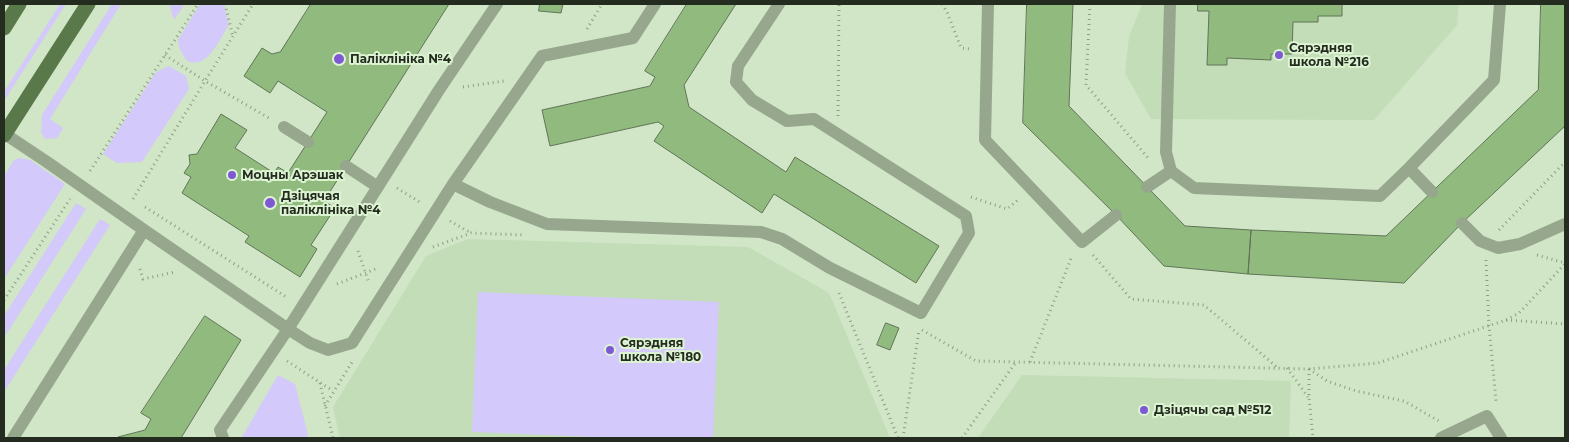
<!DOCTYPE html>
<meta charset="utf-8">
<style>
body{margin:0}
#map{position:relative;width:1569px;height:442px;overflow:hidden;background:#d0e6c6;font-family:Montserrat,sans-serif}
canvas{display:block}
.frame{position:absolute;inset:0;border:5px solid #242c20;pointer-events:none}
</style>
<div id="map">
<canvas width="1569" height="442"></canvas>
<div class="frame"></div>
</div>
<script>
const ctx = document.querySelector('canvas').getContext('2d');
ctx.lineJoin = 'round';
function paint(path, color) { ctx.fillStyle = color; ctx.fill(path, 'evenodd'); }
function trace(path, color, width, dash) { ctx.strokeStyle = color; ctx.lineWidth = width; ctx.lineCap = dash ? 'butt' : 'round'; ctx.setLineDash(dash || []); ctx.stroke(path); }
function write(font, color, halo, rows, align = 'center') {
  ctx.font = font + ' Montserrat,sans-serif'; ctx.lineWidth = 4; ctx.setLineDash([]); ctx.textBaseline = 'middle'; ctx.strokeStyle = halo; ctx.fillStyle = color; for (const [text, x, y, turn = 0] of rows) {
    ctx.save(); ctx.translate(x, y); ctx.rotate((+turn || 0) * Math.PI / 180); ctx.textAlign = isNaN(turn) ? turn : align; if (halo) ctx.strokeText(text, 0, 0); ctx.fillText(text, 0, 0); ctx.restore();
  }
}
paint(new Path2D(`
 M1142,4H1459L1457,25L1374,120L1151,119L1125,73L1129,37Z
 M468,239L748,247L829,293L890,438H340L333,407L426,256Z
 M1022,375L1291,381L1289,438H978Z`), '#c2ddb7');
paint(new Path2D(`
 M60,4H66L4,101V92Z
 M112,4H121L50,119L63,128L57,138L45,139L41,132L42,115Z
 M169,4H185L174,20Z
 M200,4H224L228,22V26C220,39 206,72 186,60L179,47L178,40Z
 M169,66L186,76L189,89L142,162L117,163L103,154L156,72Z
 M20,158L30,160L65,184L4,279V176L14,160Z
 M76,203L86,209L4,338V316Z
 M100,219L110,225L4,392V370Z
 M478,292L719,302L713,438H622L472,432Z
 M278,375L295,384L308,435L306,438H244L242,437Z`), '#d3c9fa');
const building = new Path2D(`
 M311,4H449L324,201L335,208L311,245L317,249L300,277L245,242L249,236L182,193L191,177L184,173L190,164L189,155L197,154L221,114L247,130L235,148L274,173L278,167L288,173L327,112L278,81L270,93L244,76L262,48L272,54L280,52Z
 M540,4H563L561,13L539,11Z
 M687,4H736L684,85L689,107L786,172L795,157L939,246L916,283L774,194L762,213L654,141L664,126L658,122L550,146L542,110L650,86L655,77L645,71Z
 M1027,4H1073L1069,106L1185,226L1251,230L1248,274L1164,266L1116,215L1023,123Z
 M1198,4H1342V16H1318V22H1293L1292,54H1271V60L1227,58V65H1207L1209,11H1198Z
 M1541,4H1565V126L1462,223L1404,283L1248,274L1251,230L1386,236L1538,90Z
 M205,316L241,340L181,438H118V437L145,430L151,419L141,413Z
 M886,323L899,328L890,350L877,345Z`);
paint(building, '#91ba7f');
trace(building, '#607458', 1);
trace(new Path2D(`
 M225,4L233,37
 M942,4L947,12L961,48L970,49
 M1090,4L1086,85L1149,159
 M587,29L602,4
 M165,55L205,81L269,118
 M463,87L504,81
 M838,116L839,4
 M90,171L198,4
 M397,188L421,203
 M971,197L1007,209L1019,199
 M133,199L205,81L253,4
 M145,207L288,298
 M450,221L471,233
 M1499,230L1565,162
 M433,247L471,233L525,235
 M358,251L369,283
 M1093,255L1131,299L1204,305L1278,368
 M1537,255L1565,263
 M1486,260L1489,326L1496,401
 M140,269L143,279L175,272
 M337,284L378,268
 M839,293L898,438
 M4,300L70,199
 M1506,320L1565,324
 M922,330L976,361L1309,369L1378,363L1506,320L1519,313L1565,264
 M287,361L333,391
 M1030,362L1072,256
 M1287,368L1308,397
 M1309,369L1327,381L1356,391L1404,401L1439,421
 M1309,369V397L1313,438
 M320,383L333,438
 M325,406L352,362
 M903,438L919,330
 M962,438L1016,362`), '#8e9e86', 3, [1, 4]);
trace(new Path2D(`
 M497,4L439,90L288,329L310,343L328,350L352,343L453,184L542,56L633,38L655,4
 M988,4L985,140L1082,242L1116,215
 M1170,4L1166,152L1171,171L1194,188L1380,196L1409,168L1494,80L1500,4
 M284,127L308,142
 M5,134L47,162L144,230L13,438
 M346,166L378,187
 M1409,168L1432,192
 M453,184L490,202L547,224L761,232L782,239L830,268L921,313L969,233L966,216L814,119L787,121L752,100L736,82L738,66L779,4
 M1147,187L1171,171
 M1462,223L1480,241L1498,248L1520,244L1565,224
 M144,230L288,329L220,430L223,438
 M1441,438L1487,416L1501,438`), '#96a78e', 12);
trace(new Path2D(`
 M4,28L19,4
 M4,135L88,4`), '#59794a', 15);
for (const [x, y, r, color] of [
 [1279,55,5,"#7e59d3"],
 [339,59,6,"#7e59d3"],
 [232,175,5,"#7e59d3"],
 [270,203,6,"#7e59d3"],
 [610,350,5,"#7e59d3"],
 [1144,410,5,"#7e59d3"]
]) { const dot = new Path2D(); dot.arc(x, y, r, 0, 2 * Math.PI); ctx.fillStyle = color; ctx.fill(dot); trace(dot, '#ddf4d3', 2); }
write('bold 12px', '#242c20', '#ddf4d3', [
 ["Сярэдняя",1289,48],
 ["школа №216",1289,62],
 ["Паліклініка №4",350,59],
 ["Моцны Арэшак",242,175],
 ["Дзіцячая",281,196],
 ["паліклініка №4",281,210],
 ["Сярэдняя",620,343],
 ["школа №180",620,357],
 ["Дзіцячы сад №512",1154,410]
], 'left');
</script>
